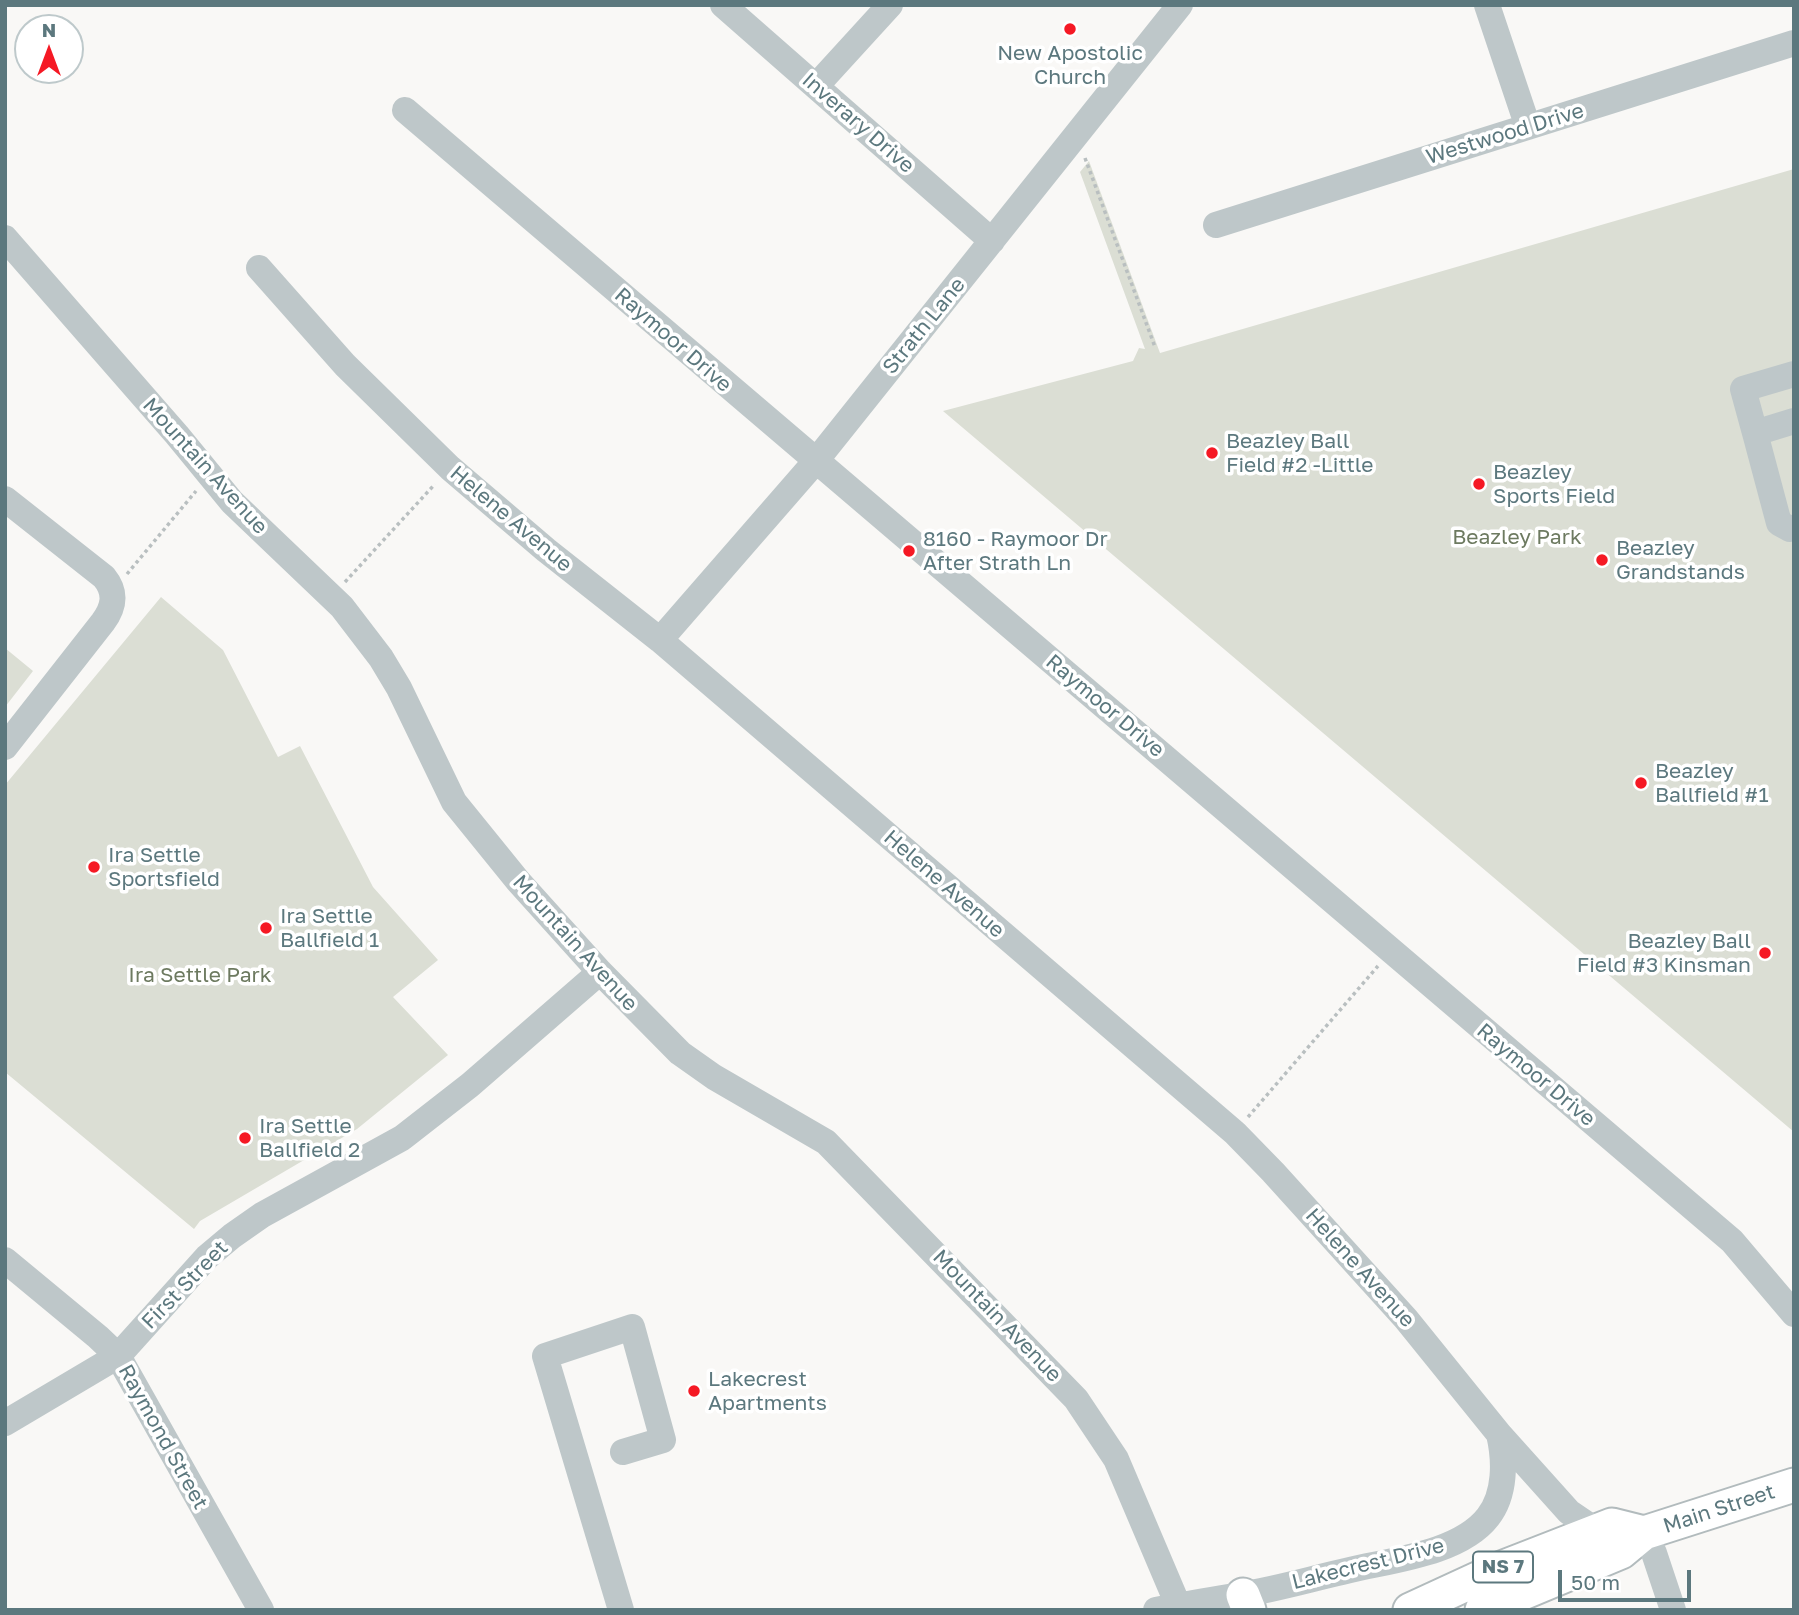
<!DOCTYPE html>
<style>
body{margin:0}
#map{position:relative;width:1799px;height:1615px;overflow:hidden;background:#f9f8f6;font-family:"Golos Text",sans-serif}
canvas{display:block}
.frame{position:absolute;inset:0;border:7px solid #5c787e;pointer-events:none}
.north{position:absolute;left:14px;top:14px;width:70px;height:70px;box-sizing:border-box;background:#fff;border:2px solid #bec9cb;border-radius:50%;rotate:0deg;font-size:19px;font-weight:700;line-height:28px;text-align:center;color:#5c787e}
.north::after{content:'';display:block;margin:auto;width:24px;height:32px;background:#f51924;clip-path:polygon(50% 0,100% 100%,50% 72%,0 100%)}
.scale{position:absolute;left:1558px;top:1570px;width:133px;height:32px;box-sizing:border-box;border:4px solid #5c787e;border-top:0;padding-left:9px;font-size:21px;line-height:24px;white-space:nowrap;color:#5c787e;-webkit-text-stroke:5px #fff;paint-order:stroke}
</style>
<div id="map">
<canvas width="1799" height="1615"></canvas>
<div class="frame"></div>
<div class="north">N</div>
<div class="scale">50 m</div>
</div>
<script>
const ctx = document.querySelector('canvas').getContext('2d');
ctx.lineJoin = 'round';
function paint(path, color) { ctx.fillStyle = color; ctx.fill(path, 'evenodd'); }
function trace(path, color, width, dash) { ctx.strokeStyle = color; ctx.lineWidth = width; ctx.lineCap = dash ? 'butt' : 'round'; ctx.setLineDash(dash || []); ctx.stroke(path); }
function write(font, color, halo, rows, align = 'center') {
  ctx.font = font + ' "Golos Text",sans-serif'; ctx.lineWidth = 7; ctx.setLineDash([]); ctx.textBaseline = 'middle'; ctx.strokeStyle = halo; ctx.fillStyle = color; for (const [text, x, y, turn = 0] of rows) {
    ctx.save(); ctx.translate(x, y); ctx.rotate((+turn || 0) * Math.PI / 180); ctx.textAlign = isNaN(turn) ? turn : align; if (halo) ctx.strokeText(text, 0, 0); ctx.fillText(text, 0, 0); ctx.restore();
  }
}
paint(new Path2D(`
 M1089,161L1160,353L1794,169V1132L943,411L1133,361L1139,348L1145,349L1080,172Z
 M161,597L223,650L278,757L300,746L373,887L438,960L393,997L448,1055L357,1129L200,1221L194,1229L5,1072V785Z
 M5,648L33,671L5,707Z`), '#dbded4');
const major = new Path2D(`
 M1243,1595L1249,1610
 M1410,1610L1499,1569L1612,1525L1644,1533
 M1482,1610L1621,1552L1644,1533L1794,1485`);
trace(major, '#b2bbbd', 37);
trace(new Path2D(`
 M1085,158L1155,347
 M127,574L196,491
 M345,582L435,484
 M1248,1117L1378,966`), '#b9bfc0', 3.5, [3.5, 3.5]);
trace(new Path2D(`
 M723,5L992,241
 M1487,5L1528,127
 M816,86L890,5
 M405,110L1732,1241L1794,1314
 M1216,225L1794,43
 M5,238L177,435L232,502L342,607L381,658L399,688L454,802L518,881L600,972L680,1053L714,1077L826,1142L1076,1399L1116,1459L1178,1605
 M259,268L345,365L450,468L546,550L660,640L1235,1133L1273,1172L1406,1319L1499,1434L1569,1512L1597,1531
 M1794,421L1755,433L1779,523L1790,529L1794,528
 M1755,433L1743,389L1794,374
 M5,499L104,577C117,593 114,607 103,622L5,747
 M660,640L815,462L1180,5
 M5,1260L98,1337L118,1356L261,1610
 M5,1423L118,1356L207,1257L232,1236L262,1215L402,1138L470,1085L600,972
 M1644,1533L1654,1553L1673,1610
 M621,1610L545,1356L632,1327L663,1440L623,1452
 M1156,1610C1184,1604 1212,1600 1240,1595C1277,1589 1314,1578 1350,1570C1393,1560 1460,1553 1488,1517C1506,1494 1505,1460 1499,1434`), '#bec7c9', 26);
trace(major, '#fff', 33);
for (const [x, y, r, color] of [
 [1070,29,7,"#f51924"],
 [1212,453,7,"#f51924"],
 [1479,484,7,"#f51924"],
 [909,551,7,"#f51924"],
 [1602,560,7,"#f51924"],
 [1641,783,7,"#f51924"],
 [94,867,7,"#f51924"],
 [266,928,7,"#f51924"],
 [1765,953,7,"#f51924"],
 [245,1138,7,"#f51924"],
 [694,1391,7,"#f51924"]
]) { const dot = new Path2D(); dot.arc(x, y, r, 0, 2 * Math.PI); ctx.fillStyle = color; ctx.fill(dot); trace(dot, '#fff', 2.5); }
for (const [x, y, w] of [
 [1503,1567,60]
]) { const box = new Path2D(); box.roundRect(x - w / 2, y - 15.5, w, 31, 5); ctx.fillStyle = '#fff'; ctx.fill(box); trace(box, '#5c787e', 2); }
write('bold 19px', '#5c787e', null, [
 ["NS 7",1503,1567]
]);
write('21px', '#5c787e', '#fff', [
 ["New Apostolic",1070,53,"center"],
 ["Church",1070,77,"center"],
 ["Beazley Ball",1226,441],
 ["Field #2 -Little",1226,465],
 ["Beazley",1493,472],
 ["Sports Field",1493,496],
 ["8160 - Raymoor Dr",923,539],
 ["After Strath Ln",923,563],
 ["Beazley",1616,548],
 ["Grandstands",1616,572],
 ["Beazley",1655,771],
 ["Ballfield #1",1655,795],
 ["Ira Settle",108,855],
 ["Sportsfield",108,879],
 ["Ira Settle",280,916],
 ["Ballfield 1",280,940],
 ["Beazley Ball",1751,941,"right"],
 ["Field #3 Kinsman",1751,965,"right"],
 ["Ira Settle",259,1126],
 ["Ballfield 2",259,1150],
 ["Lakecrest",708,1379],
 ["Apartments",708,1403]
], 'left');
write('21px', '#5c787e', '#fff', [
 ["Inverary Drive",858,123,41],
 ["Westwood Drive",1505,134,-17],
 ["Strath Lane",924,326,-51],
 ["Raymoor Drive",673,340,41],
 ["Mountain Avenue",205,466,48],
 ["Helene Avenue",511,519,40],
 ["Raymoor Drive",1105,706,40],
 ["Helene Avenue",944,884,41],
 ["Mountain Avenue",575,943,48],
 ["Raymoor Drive",1536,1075,40],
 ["Helene Avenue",1360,1268,48],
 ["First Street",185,1285,-46],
 ["Mountain Avenue",997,1316,46],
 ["Raymond Street",163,1437,61],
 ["Main Street",1719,1509,-18],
 ["Lakecrest Drive",1368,1564,-14]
]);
write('21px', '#6d7a60', '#fff', [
 ["Beazley Park",1517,537],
 ["Ira Settle Park",200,975]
]);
</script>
